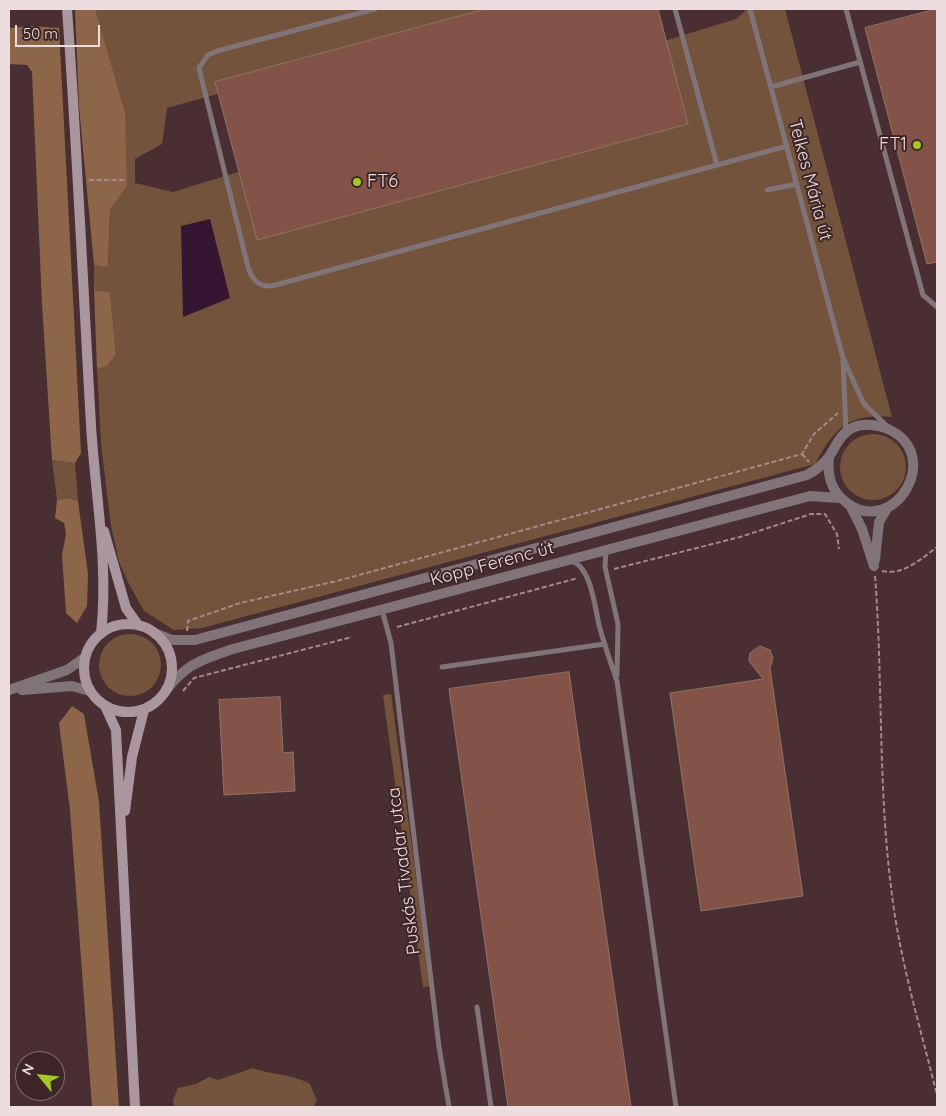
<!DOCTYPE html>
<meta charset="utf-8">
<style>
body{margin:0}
#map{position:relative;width:946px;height:1116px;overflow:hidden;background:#492f31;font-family:Quicksand,sans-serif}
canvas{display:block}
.frame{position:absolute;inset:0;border:10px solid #eeddde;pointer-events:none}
.north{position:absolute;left:15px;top:1051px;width:50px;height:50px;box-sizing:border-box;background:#3e2527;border:1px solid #846f70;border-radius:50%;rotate:298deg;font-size:14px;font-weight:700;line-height:20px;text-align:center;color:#eeddde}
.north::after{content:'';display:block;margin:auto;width:18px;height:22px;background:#a4c825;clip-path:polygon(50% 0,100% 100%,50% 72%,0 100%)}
.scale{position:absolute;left:15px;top:25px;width:85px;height:22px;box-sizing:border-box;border:2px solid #eeddde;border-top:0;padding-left:6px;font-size:15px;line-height:18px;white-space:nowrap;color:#eeddde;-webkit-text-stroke:4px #3e2527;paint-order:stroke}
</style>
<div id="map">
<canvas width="946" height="1116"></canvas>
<div class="frame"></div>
<div class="north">N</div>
<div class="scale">50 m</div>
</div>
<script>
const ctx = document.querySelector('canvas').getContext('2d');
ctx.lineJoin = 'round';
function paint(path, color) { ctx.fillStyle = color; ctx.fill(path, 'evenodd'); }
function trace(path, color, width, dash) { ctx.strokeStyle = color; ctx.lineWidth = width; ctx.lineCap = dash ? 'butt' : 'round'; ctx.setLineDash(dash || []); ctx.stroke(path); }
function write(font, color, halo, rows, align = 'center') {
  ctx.font = font + ' Quicksand,sans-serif'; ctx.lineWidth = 4; ctx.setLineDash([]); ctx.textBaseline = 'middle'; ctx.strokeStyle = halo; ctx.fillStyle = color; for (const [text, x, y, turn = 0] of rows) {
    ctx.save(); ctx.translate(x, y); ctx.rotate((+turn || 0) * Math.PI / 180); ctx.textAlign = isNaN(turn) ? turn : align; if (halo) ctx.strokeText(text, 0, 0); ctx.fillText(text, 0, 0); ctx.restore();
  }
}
paint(new Path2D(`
 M95,9H616L481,50L415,39L167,108L162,144L135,159V183L173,192L736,19L747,9H785L892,417C848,413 835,428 815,464L202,628L174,630L144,611L128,582L119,562L111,526L101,444L97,369L107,366L116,355L110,292L94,290V265L108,267L110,210L127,186Z
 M840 467a33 33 0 1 1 66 0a33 33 0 1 1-66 0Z
 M52,460L75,463L78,501L68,498L57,500Z
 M99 665a31 31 0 1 1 62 0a31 31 0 1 1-62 0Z
 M391,694L431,986L423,987L383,695Z
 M253,1068C274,1076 290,1073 310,1084L317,1101L313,1107H174L173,1100L178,1088L196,1084L209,1077L218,1080Z`), '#73533b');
paint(new Path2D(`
 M75,9H95L125,113L127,186L110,210L108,267L94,265L79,107Z
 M31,26L59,28L81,453L75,463L52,460L42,304L32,72L27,65L9,64V28Z
 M94,290L110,292L116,355L107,366L97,369Z
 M68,498L78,501L88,574L87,606L77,623L66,613L62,555L66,534L64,523L55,518L57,500Z
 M72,706L84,714L99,802L119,1107H92L70,810L59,723Z`), '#8d6548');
paint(new Path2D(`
 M210,219L230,298L183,317L181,226Z`), '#351632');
const building = new Path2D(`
 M486,9H658L688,124L257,240L215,82Z
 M937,9V262L927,264L865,28Z
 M760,646L770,650L773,658L770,668L803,896L701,911L670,693L763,679L749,661L750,653Z
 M569,672L606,933L631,1107H508L449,689Z
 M280,697L283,753L293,752L295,791L224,795L219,700Z`);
paint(building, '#835347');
trace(building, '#8f736b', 1);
trace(new Path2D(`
 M89,180H124
 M802,454L809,462
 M614,569L740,537L811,514H825L837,534L839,549
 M882,571C903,576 921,559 937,547
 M875,576C883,680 878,784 891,887C899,958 920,1026 937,1095
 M397,627L578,578
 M187,631L188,621L240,603L337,581L802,454L814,434L838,413
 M183,691L194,678L352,637`), '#a18b8d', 2, [5, 2.5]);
trace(new Path2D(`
 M375,9L217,51L208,55L199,68L248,267C252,279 258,287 272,286L787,146
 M675,9L717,165
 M750,9L843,358L864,404L886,425
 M846,9L923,295L937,307
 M771,87L860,62
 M767,190L797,184
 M843,361L846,432
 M606,550L605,567L618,624L617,675
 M571,561C592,566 595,611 600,629C605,646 611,664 617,681L676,1107
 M382,610L391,643L439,1047L449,1107
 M442,667L605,644
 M477,1007L491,1107`), '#817479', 5);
trace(new Path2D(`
 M851,507L862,529L874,566
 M875,560L879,522L888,507
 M155,633L172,640H195L807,475C815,471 826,462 830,455C837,444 841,433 854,427C864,423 879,425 888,429C945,455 894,538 847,503C831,491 827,476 829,457
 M9,690L67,670L84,658
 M22,690L72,686L90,691
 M165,692C185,664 201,660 233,649L810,496L839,498`), '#817479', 10);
trace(new Path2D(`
 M67,9C77,147 83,286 91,425C95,494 109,564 101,633
 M104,531L126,608L138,625
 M84 668a44 44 0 1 1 88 0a44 44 0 1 1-88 0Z
 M105,706L116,730L135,1107
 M125,811L132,757L144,710`), '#aa969e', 10);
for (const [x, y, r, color] of [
 [917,145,5,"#a4c825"],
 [357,182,5,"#a4c825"]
]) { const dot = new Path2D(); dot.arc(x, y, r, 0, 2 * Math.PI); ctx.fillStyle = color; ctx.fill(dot); trace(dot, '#3e2527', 2); }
write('18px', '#eeddde', '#3e2527', [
 ["FT1",907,145],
 ["FT6",367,182,"left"]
], 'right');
write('18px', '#eeddde', '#3e2527', [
 ["Telkes Mária út",810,180,75],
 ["Kopp Ferenc út",492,564,-15],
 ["Puskás Tivadar utca",404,871,-97]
]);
</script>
